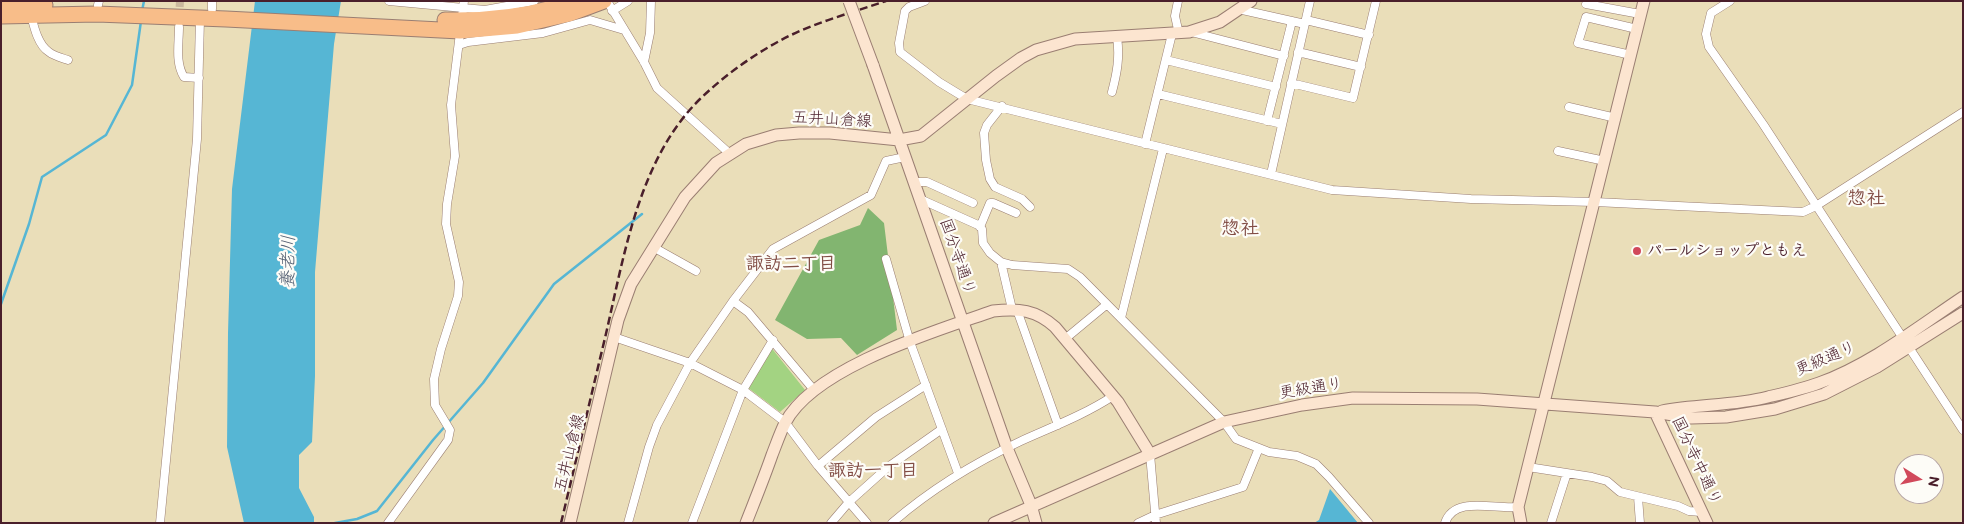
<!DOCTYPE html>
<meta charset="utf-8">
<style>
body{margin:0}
#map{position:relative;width:1964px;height:524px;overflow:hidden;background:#eadeb9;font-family:"Balsamiq Sans",sans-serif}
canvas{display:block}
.frame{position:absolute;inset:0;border:2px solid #4a1f2b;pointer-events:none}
.north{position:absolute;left:1894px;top:454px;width:50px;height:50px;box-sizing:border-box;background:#fdfcf7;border:1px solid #b5a4a5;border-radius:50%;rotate:100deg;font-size:14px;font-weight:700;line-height:20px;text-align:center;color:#4a1f2b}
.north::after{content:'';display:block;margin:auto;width:18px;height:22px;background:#d1495b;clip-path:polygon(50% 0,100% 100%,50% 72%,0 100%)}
</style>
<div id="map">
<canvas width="1964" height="524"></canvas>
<div class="frame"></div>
<div class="north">N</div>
</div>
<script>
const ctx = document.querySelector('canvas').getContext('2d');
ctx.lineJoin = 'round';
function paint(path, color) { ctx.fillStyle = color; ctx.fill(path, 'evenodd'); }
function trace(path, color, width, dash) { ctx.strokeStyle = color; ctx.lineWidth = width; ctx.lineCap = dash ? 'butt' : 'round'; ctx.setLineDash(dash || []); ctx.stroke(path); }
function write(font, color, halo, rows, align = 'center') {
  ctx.font = font + ' "Balsamiq Sans","Klee One",sans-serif'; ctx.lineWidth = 4.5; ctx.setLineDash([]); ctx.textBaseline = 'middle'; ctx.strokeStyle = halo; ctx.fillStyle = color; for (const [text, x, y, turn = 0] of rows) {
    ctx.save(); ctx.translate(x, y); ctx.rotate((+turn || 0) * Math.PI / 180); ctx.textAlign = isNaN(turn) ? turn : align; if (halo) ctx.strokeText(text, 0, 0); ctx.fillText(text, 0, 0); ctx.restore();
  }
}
paint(new Path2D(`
 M770,346L805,390L780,412L747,387Z`), '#a3d382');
paint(new Path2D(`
 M868,208L884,223L897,330L857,355L841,338L807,339L775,320L819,240L860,225Z`), '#82b570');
paint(new Path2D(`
 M255,1H341L334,44L315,272V376L312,442L299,455V488L314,517V523H244L227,447L228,333L232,189Z
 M1330,489L1358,523H1314L1319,520Z`), '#56b6d4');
trace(new Path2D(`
 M142,11L144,1
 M1,304L29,224L42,177L106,135L132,85L141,21
 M335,523L357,519L377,511L433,440L483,383L554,284L642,214`), '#56b6d4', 2.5);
trace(new Path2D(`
 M179,19L180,1`), '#cab89d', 8, [8, 4]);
const street = new Path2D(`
 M212,1V9
 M389,1L485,10L534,1
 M607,1L644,62L657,88L729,153
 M925,1L909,7L905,11L899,43L900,52L939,82L967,99L1332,190L1471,199L1595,202L1803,212L1816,206L1963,112
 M1178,1L1175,16L1179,34
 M1730,1L1711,13L1706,34L1709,47L1763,124L1963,430
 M1586,4L1640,14
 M98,5L99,1
 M1238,9L1305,24
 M612,11L628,1
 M31,15C34,27 38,45 49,52C54,56 62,58 68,60
 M1306,20L1369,35
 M179,27C179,43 175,63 184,77L199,78
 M1191,32L1284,56
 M459,45L468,42L543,33L590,20L624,30
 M1298,52L1361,67
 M1631,55L1578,43L1586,17L1637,29
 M1166,60L1276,87
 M644,62L650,33L651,1
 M1291,83L1353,98L1376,1
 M1112,92C1117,73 1120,57 1117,37
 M1158,94L1282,124
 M1002,106L987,125L984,133L986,160L990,179L995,187L1022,199L1030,207
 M1569,107L1616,118
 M1267,121L1292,21
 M1145,144L1172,34
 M1558,151L1605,161
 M1271,174L1310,1
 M914,182H927L973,203
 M920,199L978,225L982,229L983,243L990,253L1001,262L1012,265L1068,269L1080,277L1224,422L1236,439L1269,452L1297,456L1316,464L1329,477L1369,523
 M980,227L990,203H993L1016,213
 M653,247L696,271
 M886,259L910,342L958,473
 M1001,262L1012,309
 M733,301L748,312L814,390
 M1017,310L1058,425
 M1121,318L1163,149
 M614,337L690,363L743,390L785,422L818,466L867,523
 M1065,339L1106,305
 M1150,454L1156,523
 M818,466L876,417L926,385
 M1528,467L1592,477L1607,481L1620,492L1678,506L1689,511L1701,512
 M1638,497L1640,523
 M160,523L197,139L200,19
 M388,523L448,440L450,430L435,405L434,379L441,349L458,296L459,282L446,224L447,204L455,156L451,105L464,1
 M628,523L649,447L657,425L690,363L733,301L773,249L871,195L886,161L905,157
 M692,523L743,390L773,340
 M831,523L849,502L888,467L942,429
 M892,523C931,489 974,463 1021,441C1052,427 1084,415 1113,396
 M1138,523L1155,515L1243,487L1259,448
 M1445,523C1454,495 1496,510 1518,507
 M1551,523L1567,473`);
const secondary = new Path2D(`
 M873,65L1007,448L1031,505L1036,523
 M1662,411C1697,404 1733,406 1768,397C1785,393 1803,389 1819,383C1870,365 1918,327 1963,297
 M1655,412L1707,523
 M570,523L618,320L631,284L685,197L716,163L746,144L776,135L799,133H830L899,140L921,136L996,76L1021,58L1036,50L1075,39L1189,32L1220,22L1251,1
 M746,523C755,500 764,478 772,455C776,445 780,433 785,423C814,367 936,331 993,311C1019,308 1036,310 1055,327L1118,402L1150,454
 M994,523L1224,422L1302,405L1353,398L1477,399L1655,412L1691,418L1726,417L1775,409L1824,394L1877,367L1963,313
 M1521,523L1518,507L1644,1`);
const highway = new Path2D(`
 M1,5H45
 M1,16L97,14L226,19L460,31L517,26L569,14L604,1
 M445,20C488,21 535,15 576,1`);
trace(street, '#9a7e72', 9);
trace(secondary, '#9a7e72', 13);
trace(highway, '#9a7e72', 17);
trace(street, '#fff', 8);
trace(secondary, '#fce5d0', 11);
trace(highway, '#f8bd89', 15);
trace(new Path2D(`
 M561,523C576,461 590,400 605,338C624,257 638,160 700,99C726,74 757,52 789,36C820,21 854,12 886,1`), '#4a1f2b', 2.5, [8, 4]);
const secondaryBridge = new Path2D(`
 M849,1L873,65`);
trace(secondaryBridge, '#9a7e72', 13, []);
trace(secondaryBridge, '#fce5d0', 11);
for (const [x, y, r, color] of [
 [1637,251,5,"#d1495b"]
]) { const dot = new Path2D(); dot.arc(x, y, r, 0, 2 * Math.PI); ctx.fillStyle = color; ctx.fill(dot); trace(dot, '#fdfcf7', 2); }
write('16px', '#4a1f2b', '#fdfcf7', [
 ["五井山倉線",832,120,3],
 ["国分寺通り",957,257,71],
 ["更級通り",1826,359,-23],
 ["更級通り",1311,389,-9],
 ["五井山倉線",570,453,-76],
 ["国分寺中通り",1696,461,65]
]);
write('bold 16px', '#4a1f2b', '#fdfcf7', [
 ["パールショップともえ",1647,251]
], 'left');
write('italic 18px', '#4f5b6f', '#fdfcf7', [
 ["養老川",289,262,-89]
]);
write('bold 18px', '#824d45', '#fdfcf7', [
 ["諏訪二丁目",791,264],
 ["諏訪一丁目",873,471]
]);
write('bold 19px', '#824d45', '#fdfcf7', [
 ["惣社",1866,199],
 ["惣社",1240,229]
]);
</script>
